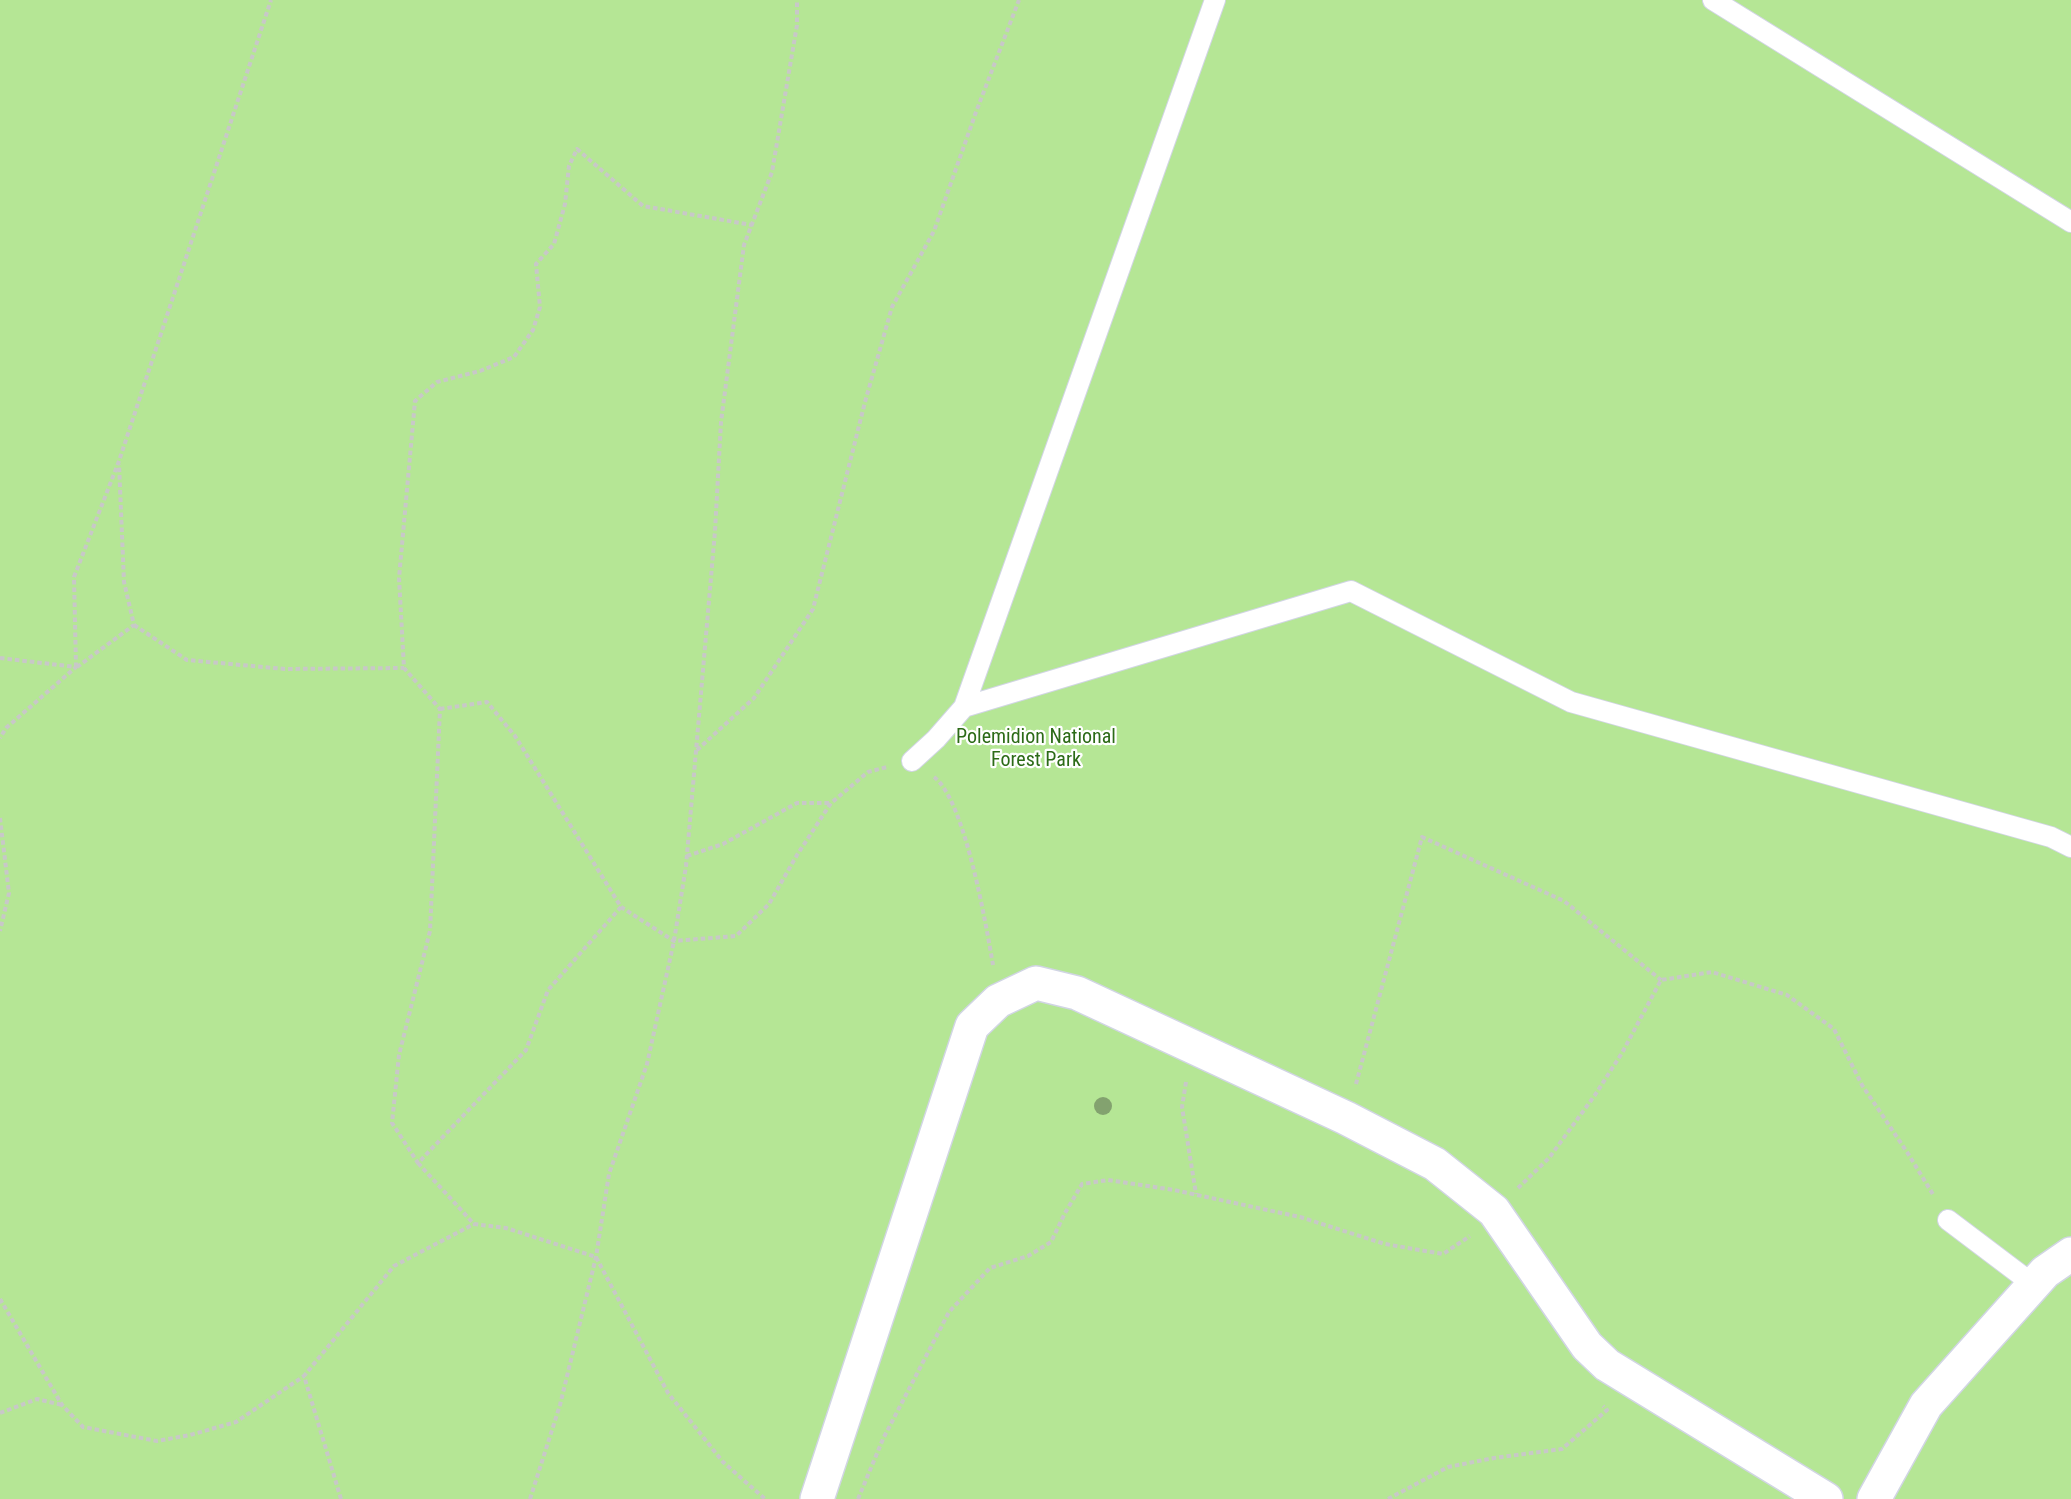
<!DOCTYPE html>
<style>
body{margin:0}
canvas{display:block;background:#ede5db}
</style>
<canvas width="2071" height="1499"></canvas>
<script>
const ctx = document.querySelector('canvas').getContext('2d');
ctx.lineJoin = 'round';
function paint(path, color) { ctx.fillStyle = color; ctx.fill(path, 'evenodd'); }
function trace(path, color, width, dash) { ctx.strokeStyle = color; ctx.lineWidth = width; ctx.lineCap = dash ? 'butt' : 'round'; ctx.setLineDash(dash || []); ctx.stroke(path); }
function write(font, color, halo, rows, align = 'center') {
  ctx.font = font + ' "Roboto Condensed",sans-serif'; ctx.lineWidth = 4.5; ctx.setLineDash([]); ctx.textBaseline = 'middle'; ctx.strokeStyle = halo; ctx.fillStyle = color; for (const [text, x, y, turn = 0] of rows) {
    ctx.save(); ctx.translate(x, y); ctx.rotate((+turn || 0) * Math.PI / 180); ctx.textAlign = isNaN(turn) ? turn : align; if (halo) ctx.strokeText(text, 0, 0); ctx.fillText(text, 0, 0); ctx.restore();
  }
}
paint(new Path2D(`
 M0,0H2071V1499H0Z`), '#b5e695');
const service = new Path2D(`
 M1713,0L2071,222
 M964,707L1351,591L1571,702L2051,837L2071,847
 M912,761L936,739L964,707L1215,0
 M1948,1220L2034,1285`);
const minor = new Path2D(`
 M817,1499L972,1026L998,1001L1036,983L1077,993L1346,1118L1435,1164L1494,1211L1587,1346L1607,1365L1826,1499
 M1874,1499L1926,1405L2045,1272L2071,1254`);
trace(service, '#d1d5e4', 22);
trace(minor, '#d1d5e4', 36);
trace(new Path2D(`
 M134,625L187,660L285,669L404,668
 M0,658L76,667L6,728L0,738
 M76,667L74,577L119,461L271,0
 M77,667L134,625L124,582L119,464
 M440,709L487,702L515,736L621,907L674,941L736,936L769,904L797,855L831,803L868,772L887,767
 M697,750L754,698L813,609L865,402L892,307L934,231L976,112L1019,0
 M934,777C965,800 986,925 993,965
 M0,818L9,893L0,931
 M687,856L723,844L797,803H831
 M621,907L548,990L526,1050L418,1163L392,1123L399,1055L430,931L440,709L404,668L399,578L415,401L437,382L480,371L514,357L533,330L540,307L536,264L554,244L565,204L569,166L577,149L643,206L752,225
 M1186,1082L1182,1107L1196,1194
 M1356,1084L1422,837L1564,901L1661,980
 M418,1163L474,1224L506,1228L596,1257L668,1393L723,1462L765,1499
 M1518,1188L1549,1158L1595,1095L1622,1053L1661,980L1712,972L1787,995L1834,1029L1862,1085L1907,1152L1934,1196
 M0,1299L62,1405L83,1427L157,1441L190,1435L236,1422L304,1376
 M0,1413L37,1399L62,1405
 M341,1499L304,1376L394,1266L474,1224
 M530,1499L560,1405L596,1257L609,1174L647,1064L674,941L686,866L696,751L715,531L721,422L744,245L772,172L797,25V0
 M858,1499L883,1439L949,1312L990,1268L1028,1256L1051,1242L1065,1213L1082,1184L1108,1180L1174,1190L1300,1217L1385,1244L1443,1254L1470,1236
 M1388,1499L1448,1467L1494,1458L1562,1449L1607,1410L1603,1406`), '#c8c8c8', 4, [4.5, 3]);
trace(service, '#fff', 20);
trace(minor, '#fff', 33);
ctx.fillStyle = '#83a26f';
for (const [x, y] of [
 [1103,1106]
]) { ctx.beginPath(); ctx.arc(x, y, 9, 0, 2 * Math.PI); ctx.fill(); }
write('20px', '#2c6b17', '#fff', [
 ["Polemidion National",1036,738],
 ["Forest Park",1036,761]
]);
</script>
